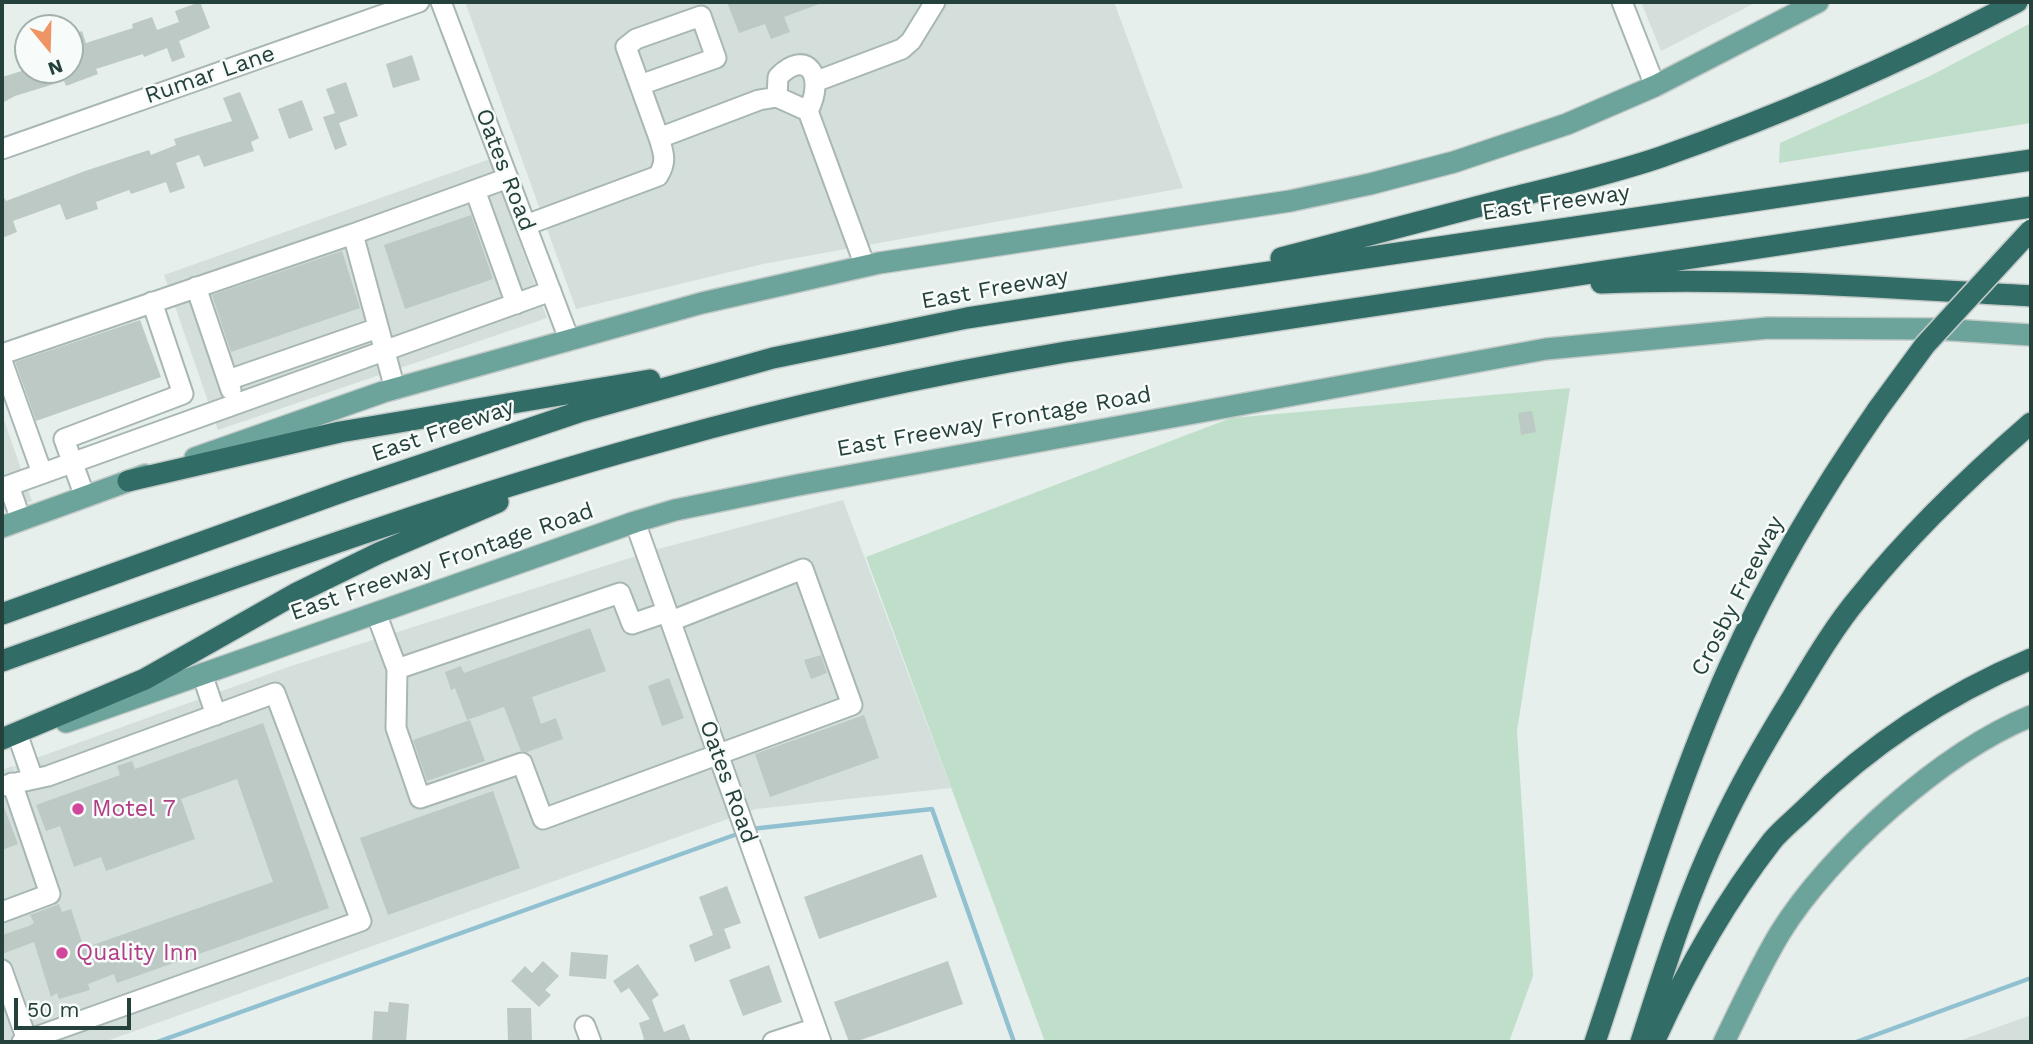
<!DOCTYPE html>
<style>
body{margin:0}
#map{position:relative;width:2033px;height:1044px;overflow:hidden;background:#e6efec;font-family:"Work Sans",sans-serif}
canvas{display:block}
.frame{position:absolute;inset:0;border:4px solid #25413c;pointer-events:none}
.north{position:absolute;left:14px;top:14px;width:70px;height:70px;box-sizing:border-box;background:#f7fbf9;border:2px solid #a3b1ad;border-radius:50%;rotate:161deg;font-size:19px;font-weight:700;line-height:28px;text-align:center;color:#25413c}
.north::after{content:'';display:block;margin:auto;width:24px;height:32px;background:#ee9465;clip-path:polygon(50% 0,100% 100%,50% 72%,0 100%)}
.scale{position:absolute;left:14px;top:998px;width:117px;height:32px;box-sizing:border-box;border:4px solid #25413c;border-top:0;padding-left:9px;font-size:21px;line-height:24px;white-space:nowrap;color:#25413c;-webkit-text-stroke:5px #f7fbf9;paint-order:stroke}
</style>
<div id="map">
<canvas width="2033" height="1044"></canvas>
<div class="frame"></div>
<div class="north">N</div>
<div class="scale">50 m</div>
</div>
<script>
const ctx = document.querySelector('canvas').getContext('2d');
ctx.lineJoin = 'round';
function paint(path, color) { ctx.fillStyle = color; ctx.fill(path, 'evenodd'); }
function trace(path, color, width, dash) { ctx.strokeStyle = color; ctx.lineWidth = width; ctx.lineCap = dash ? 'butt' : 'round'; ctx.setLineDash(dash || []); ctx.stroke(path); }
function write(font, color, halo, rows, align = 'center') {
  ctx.font = font + ' "Work Sans",sans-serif'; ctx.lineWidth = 5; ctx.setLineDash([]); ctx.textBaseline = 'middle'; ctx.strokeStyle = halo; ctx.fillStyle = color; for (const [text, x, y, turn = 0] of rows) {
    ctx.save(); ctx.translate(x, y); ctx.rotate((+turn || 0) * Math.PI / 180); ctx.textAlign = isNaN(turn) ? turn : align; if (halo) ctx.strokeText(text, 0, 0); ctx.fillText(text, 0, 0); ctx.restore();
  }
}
paint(new Path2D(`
 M465,2H1114L1183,188L763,264L576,309Z
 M1641,2H1757L1661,51Z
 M490,159L547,318L218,430L164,275Z
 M2,414L32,501L2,511Z
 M843,500L951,788L756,809L104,1042H2V916L59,896L14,766L291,666L658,549Z
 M13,766L57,895L2,914V770Z
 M2031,1015V1042H1956Z`), '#d4dfdb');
paint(new Path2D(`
 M2031,23V123L1779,163L1780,143L1930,76Z
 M1570,388L1517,731L1533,976L1509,1042H1045L866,557L1231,418Z`), '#c0dfcb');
trace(new Path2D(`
 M751,829L932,809L1014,1042
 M157,1042L740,833
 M1856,1042L2031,978`), '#91c1d1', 4.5);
paint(new Path2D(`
 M200,2L210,28L179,41L185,57L172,62L167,48L144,57L143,54L96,69L98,74L66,86L64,81L15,96L2,103V77L25,70H70V36L82,31L86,43L133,28L132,24L152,17L157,30L179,22L175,11Z
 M727,2H822V3L784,17L790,32L771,39L765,24L739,33Z
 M412,55L420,80L393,88L386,64Z
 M346,82L358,116L339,123L347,145L335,150L323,117L335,113L326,89Z
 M240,92L259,138L251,142L254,151L204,167L199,155L176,163L185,188L170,193L166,182L131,194L129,190L96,202L98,209L66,220L60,204L13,221L17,232L2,238V194L6,201L85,171L149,150L151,155L176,145L174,139L232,121L223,98Z
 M302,100L313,130L289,139L278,109Z
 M471,215L493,279L405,309L384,245Z
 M342,251L360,308L231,352L212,295Z
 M140,320L161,377L36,421L15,362Z
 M1532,411L1536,432L1521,435L1518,413Z
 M590,628L606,671L532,697L541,724L556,718L563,739L527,752L521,751L504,707L467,720L455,688L451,690L445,672L461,666L464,673Z
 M821,655L827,673L811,679L804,660Z
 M669,678L684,718L662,726L648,686Z
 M864,715L879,758L770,797L755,754Z
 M470,720L485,761L427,781L413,740Z
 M263,723L329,908L117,983L114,974L88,984L90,990L59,999L57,993L51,997L34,942L2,954V935L29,926L34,923L30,915L59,904L62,912L71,909L84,948L273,882L237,779L181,799L195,839L106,871L101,857L74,867L60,826L46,831L36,805L120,775L117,766L132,761L135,769Z
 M493,791L520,868L388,915L360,838Z
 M2,802L18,844L2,850Z
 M922,854L937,897L819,939L804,897Z
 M727,886L741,923L724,929L731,948L695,962L689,945L713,935L699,897Z
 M571,952L608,955L606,979L569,976Z
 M543,961L559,976L545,990L551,995L539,1007L511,981L525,966L532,973Z
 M948,961L963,1004L855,1042H849L834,1002Z
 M638,964L659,995L652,1000L664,1032L684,1024L691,1042H639L644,1039L639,1023L650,1019L629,988L621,993L613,981Z
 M769,965L782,1002L743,1016L729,980Z
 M389,1002L409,1004L406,1042H372L374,1011L388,1012Z
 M507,1008H531L532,1042H508Z`), '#bcc9c5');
const minor = new Path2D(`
 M441,2L569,339
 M1622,2L1655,86
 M817,81L902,49L911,41L935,2
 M640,85L716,58L701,16L636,39L626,47L659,138
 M777,97L778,77C807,47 826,77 808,111
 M2,149L419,2
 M508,178L475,190L516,304
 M526,225L658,176C667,162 664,154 659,138L759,100L777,97L808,111L865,266
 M196,287L231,390
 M2,354L353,234
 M2,361L42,473
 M228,380L378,328
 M395,389L353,234L475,190
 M9,486L21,520
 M2,488L551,291
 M85,497L64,439L183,394L152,302
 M635,522L821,1042
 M376,613L397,669L620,593L632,624L667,612
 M397,669L396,728L420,798L522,763L543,819L852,705L803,569L671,621
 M202,674L216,715
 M19,739L33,779
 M2,786L48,776L275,693L361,921L22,1042
 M2,912L50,894L12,783
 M2,970L27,1040
 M585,1026L591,1042
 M773,1042L816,1028`);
const major = new Path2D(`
 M195,458L383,392L702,303L879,263L1290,201L1370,184L1454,162L1567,124L1655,86L1818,2
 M2,527L145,475
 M66,722L635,522L675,510L798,485L1546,349L1768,328L1936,329L2031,335
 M1724,1042C1742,1005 1759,968 1780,933C1830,852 1943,752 2031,716`);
const highway = new Path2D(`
 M1281,258C1356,238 1432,219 1507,199C1559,186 1611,174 1661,157C1784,114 1902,62 2017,2
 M1601,283C1744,277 1888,288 2031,296
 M128,481L340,432L650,380
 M2,614L347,490L579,412L773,358L967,318L1174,286L2031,160
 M2,661C221,583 439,502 663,441C795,404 930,375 1066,352L2031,207
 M2,739L145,679L297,593L379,553L498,502
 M1595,1042C1637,916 1675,788 1729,667C1770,576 1821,491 1878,409
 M1641,1042C1664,970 1687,896 1720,828C1741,783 1766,740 1792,698C1813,663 1834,627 1860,596C1911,532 1970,476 2031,423
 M1654,1042C1686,971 1724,903 1772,841C1782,829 1795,819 1806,808C1871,744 1948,694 2031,659`);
trace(minor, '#a8b7b4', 23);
trace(major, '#c2cac8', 24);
trace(highway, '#c2cac8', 24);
trace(minor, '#fff', 19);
trace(major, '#6ca39a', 21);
trace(highway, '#326c66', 21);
const highwayBridge = new Path2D(`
 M1878,409L1925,345L2031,230`);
trace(highwayBridge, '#c2cac8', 24, []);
trace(highwayBridge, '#326c66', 21);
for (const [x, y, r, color] of [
 [78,809,7,"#d1479c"],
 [62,953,7,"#d1479c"]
]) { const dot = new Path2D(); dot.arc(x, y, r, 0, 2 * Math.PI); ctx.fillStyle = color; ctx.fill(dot); trace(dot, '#f7fbf9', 2.5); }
write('23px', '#25413c', '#f7fbf9', [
 ["Rumar Lane",210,75,-19],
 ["Oates Road",505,170,69],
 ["East Freeway",1556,203,-8],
 ["East Freeway",995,289,-10],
 ["East Freeway Frontage Road",994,422,-10],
 ["East Freeway",443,431,-19],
 ["East Freeway Frontage Road",442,562,-19],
 ["Crosby Freeway",1738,596,-63],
 ["Oates Road",728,782,70]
]);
write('23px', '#b23c85', '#f7fbf9', [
 ["Motel 7",92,809],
 ["Quality Inn",76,953]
], 'left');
</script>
